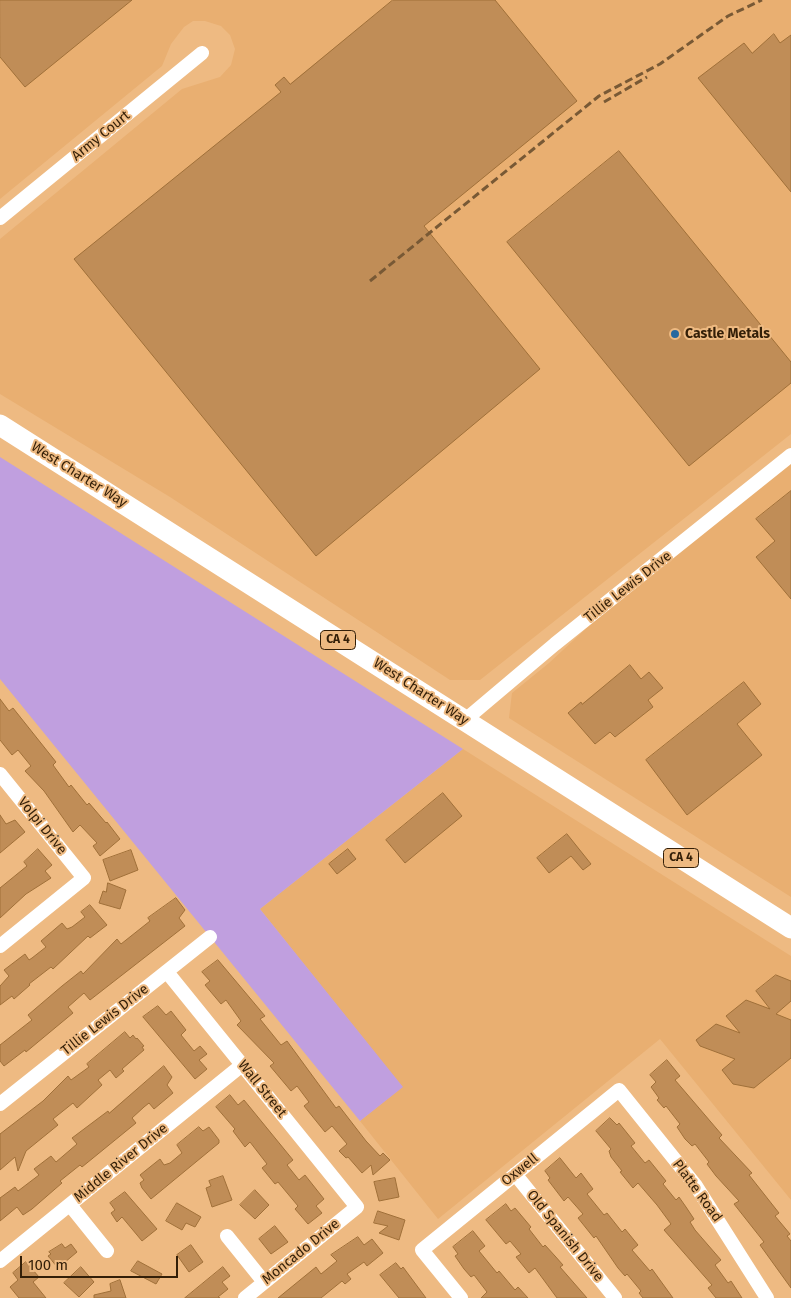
<!DOCTYPE html>
<style>
body{margin:0}
#map{position:relative;width:791px;height:1298px;overflow:hidden;background:#eeba82;font-family:"Fira Sans",sans-serif}
canvas{display:block}
.scale{position:absolute;left:20px;top:1256px;width:158px;height:22px;box-sizing:border-box;border:2px solid #331f08;border-top:0;padding-left:6px;font-size:15px;line-height:18px;white-space:nowrap;color:#331f08;-webkit-text-stroke:4px #eeba82;paint-order:stroke}
</style>
<div id="map">
<canvas width="791" height="1298"></canvas>
<div class="scale">100 m</div>
</div>
<script>
const ctx = document.querySelector('canvas').getContext('2d');
ctx.lineJoin = 'round';
function paint(path, color) { ctx.fillStyle = color; ctx.fill(path, 'evenodd'); }
function trace(path, color, width, dash) { ctx.strokeStyle = color; ctx.lineWidth = width; ctx.lineCap = dash ? 'butt' : 'round'; ctx.setLineDash(dash || []); ctx.stroke(path); }
function write(font, color, halo, rows, align = 'center') {
  ctx.font = font + ' "Fira Sans",sans-serif'; ctx.lineWidth = 4; ctx.setLineDash([]); ctx.textBaseline = 'middle'; ctx.strokeStyle = halo; ctx.fillStyle = color; for (const [text, x, y, turn = 0] of rows) {
    ctx.save(); ctx.translate(x, y); ctx.rotate((+turn || 0) * Math.PI / 180); ctx.textAlign = isNaN(turn) ? turn : align; if (halo) ctx.strokeText(text, 0, 0); ctx.fillText(text, 0, 0); ctx.restore();
  }
}
paint(new Path2D(`
 M0,0H791V434L480,680H450L170,497L0,394V239L182,89L220,77L231,65L235,49L230,35L221,26L205,21H193L184,27L171,44L162,66L0,199Z
 M791,461V897L509,718L512,693L549,663L646,573Z
 M463,749L791,956V1200L660,1039L438,1219L360,1121L402,1087L260,909Z`), '#e9af71');
paint(new Path2D(`
 M0,457L463,749L260,909L403,1087L360,1121L0,679Z`), '#c09fdf');
const building = new Path2D(`
 M0,0H132L25,87L0,57Z
 M393,0H495L577,101L424,226L540,369L316,556L74,259L281,92L275,85L284,77L290,84Z
 M774,34L780,43L791,35V192L698,78L744,43L752,53Z
 M619,151L791,362V383L689,466L507,242Z
 M791,491V599L756,557L775,541L756,519Z
 M630,665L641,679L649,672L663,688L648,700L653,707L615,737L610,732L595,744L568,713L581,702L582,704Z
 M744,682L761,704L737,724L762,755L687,815L646,760Z
 M0,699L9,711L13,708L56,762L53,765L69,787L71,785L87,805L89,803L106,823L107,822L120,839L100,856L93,846L97,843L80,825L73,832L44,791L25,771L31,766L18,750L12,755L0,740Z
 M443,793L462,816L405,863L386,840Z
 M0,815L6,824L15,820L25,832L0,853Z
 M567,834L591,864L583,870L571,856L549,873L537,858Z
 M38,849L52,865L45,871L51,878L26,894L0,918V888L27,866L24,862Z
 M348,849L356,859L337,874L329,864Z
 M131,850L138,870L110,881L103,860Z
 M108,883L126,890L120,909L99,903L103,891L106,892Z
 M176,898L185,910L179,918L185,926L90,1000L84,993L68,1007L73,1013L26,1052L25,1050L4,1066L0,1061V1045L32,1020L28,1015L62,986L81,971L83,974L117,939L121,944L150,921L148,918Z
 M90,905L107,925L90,938L88,936L53,969L51,967L29,984L30,985L14,999L12,996L0,1005V986L9,976L4,970L25,954L29,960L32,958L46,947L41,941L62,923L67,929L72,927L85,917L81,912Z
 M218,960L265,1016L260,1019L281,1045L287,1041L336,1108L339,1106L366,1141L380,1156L383,1153L390,1160L373,1175L371,1165L362,1173L348,1157L346,1158L339,1151L347,1144L332,1126L325,1132L304,1106L309,1102L297,1086L291,1091L270,1066L274,1063L237,1025L241,1021L226,1000L221,1004L205,985L210,981L202,972Z
 M776,975L791,981V1001L776,1014L791,1020V1058L754,1088L733,1084L722,1070L735,1059L700,1046L696,1040L716,1024L740,1033L726,1016L746,1000L770,1009L756,991Z
 M158,1006L166,1015L171,1011L186,1030L181,1035L194,1051L200,1046L207,1054L199,1060L207,1069L195,1079L143,1017Z
 M125,1032L130,1038L133,1035L136,1039L137,1038L144,1046L142,1047L144,1050L122,1069L124,1071L116,1078L110,1070L98,1080L102,1085L77,1108L73,1103L53,1119L58,1125L26,1151L18,1171L15,1157L0,1170V1134L43,1101L68,1076L71,1080L89,1067L87,1064Z
 M667,1060L680,1076L675,1080L722,1135L719,1138L752,1173L749,1175L779,1213L775,1216L790,1234L787,1236L791,1241V1288L760,1245L764,1242L734,1204L739,1201L716,1176L707,1164L709,1162L695,1144L692,1146L685,1139L677,1127L680,1124L666,1106L664,1108L657,1100L659,1098L651,1087L656,1082L650,1075Z
 M164,1066L172,1077L167,1085L173,1093L154,1109L149,1103L144,1107L132,1118L136,1123L82,1167L80,1165L60,1181L62,1183L32,1209L23,1215L17,1207L0,1221V1198L15,1187L18,1191L39,1175L34,1169L51,1156L56,1162L77,1144L72,1138L108,1111L109,1113Z
 M230,1095L238,1105L244,1100L293,1160L287,1165L299,1180L305,1175L324,1199L316,1206L322,1213L308,1224L295,1209L298,1206L278,1182L275,1184L262,1168L267,1164L250,1142L245,1147L233,1131L235,1129L216,1107Z
 M610,1118L617,1125L619,1123L635,1143L631,1146L645,1163L649,1160L666,1181L663,1184L676,1200L679,1197L686,1207L694,1219L690,1222L695,1230L721,1260L715,1265L728,1283L731,1281L742,1298H716L708,1288L712,1285L664,1230L671,1224L657,1205L638,1183L633,1188L620,1172L622,1171L611,1157L609,1151L611,1149L596,1131Z
 M199,1127L203,1131L209,1127L219,1140V1143L151,1199L142,1188L140,1183L144,1180L140,1175L160,1159L164,1165L170,1163L182,1153L177,1145Z
 M560,1158L576,1178L581,1173L593,1189L587,1194L604,1215L607,1213L622,1232L625,1229L638,1245L632,1250L650,1271L652,1269L673,1298H643L639,1293L641,1291L627,1274L625,1276L618,1268L596,1236L594,1238L578,1218L583,1214L568,1197L564,1201L548,1180L550,1178L545,1171Z
 M223,1176L232,1200L212,1207L206,1188L211,1186L209,1181Z
 M395,1178L399,1197L379,1201L374,1182Z
 M255,1190L269,1205L255,1219L240,1205Z
 M125,1192L157,1229L142,1241L122,1217L117,1222L111,1213L115,1210L110,1203Z
 M177,1203L201,1217L195,1227L186,1223L182,1230L166,1221Z
 M506,1204L511,1211L515,1208L531,1227L529,1229L543,1247L545,1245L555,1256L563,1265L560,1267L587,1298H557L535,1268L529,1273L516,1257L521,1254L510,1241L506,1244L486,1220Z
 M378,1211L405,1220L399,1240L379,1233L388,1226L374,1223Z
 M275,1226L288,1242L271,1254L259,1239Z
 M473,1231L485,1246L479,1251L497,1273L499,1271L515,1290L518,1287L528,1298H481L487,1292L474,1275L471,1277L464,1269L455,1256L458,1254L453,1247Z
 M358,1237L364,1245L372,1239L383,1253L367,1266L364,1262L347,1274L351,1279L345,1284L342,1281L321,1298H278L316,1267L321,1274L337,1261L331,1255Z
 M62,1244L65,1248L71,1244L77,1252L58,1268L48,1256L51,1254L49,1252Z
 M191,1245L203,1262L189,1272L177,1255Z
 M138,1261L162,1274L156,1284L131,1271Z
 M26,1262L39,1277L33,1282L46,1298H19L10,1287L18,1280L13,1273Z
 M396,1263L401,1269L403,1267L426,1298H399L380,1275Z
 M81,1267L94,1282L79,1297L64,1283Z
 M223,1267L230,1276L222,1282L228,1289L218,1297L220,1298H185Z
 M120,1280L126,1298H94V1295L111,1291L110,1284Z`);
paint(building, '#c08d57');
trace(building, '#a07039', 1);
trace(new Path2D(`
 M0,218L202,53
 M465,720L555,644L791,455
 M0,774L84,878L0,946
 M167,972L357,1207L245,1298
 M0,1104L210,937
 M515,1174L615,1298
 M70,1205L107,1251
 M227,1236L264,1282
 M0,1261L242,1065
 M461,1298L422,1250L619,1090L696,1186L767,1298`), '#fff', 14);
trace(new Path2D(`
 M0,425L791,928`), '#fff', 21);
trace(new Path2D(`
 M604,102L647,77
 M370,281L599,96L660,64L728,16L762,0`), '#785935', 3, [8, 4]);
for (const [x, y, r, color] of [
 [675,334,5,"#28699f"]
]) { const dot = new Path2D(); dot.arc(x, y, r, 0, 2 * Math.PI); ctx.fillStyle = color; ctx.fill(dot); trace(dot, '#eeba82', 2); }
for (const [x, y, w] of [
 [338,640,35],
 [681,858,35]
]) { const box = new Path2D(); box.roundRect(x - w / 2, y - 9.5, w, 19, 4); ctx.fillStyle = '#eeba82'; ctx.fill(box); trace(box, '#331f08', 1); }
write('bold 12px', '#331f08', null, [
 ["CA 4",338,640],
 ["CA 4",681,858]
]);
write('14px', '#331f08', '#eeba82', [
 ["Army Court",101,136,-39],
 ["West Charter Way",79,475,32],
 ["Tillie Lewis Drive",628,587,-38],
 ["West Charter Way",421,692,33],
 ["Volpi Drive",42,826,51],
 ["Tillie Lewis Drive",105,1020,-38],
 ["Wall Street",262,1089,51],
 ["Middle River Drive",121,1163,-39],
 ["Oxwell",520,1170,-39],
 ["Platte Road",697,1191,54],
 ["Old Spanish Drive",565,1236,51],
 ["Moncado Drive",301,1252,-39]
]);
write('bold 14px', '#331f08', '#eeba82', [
 ["Castle Metals",685,334]
], 'left');
</script>
